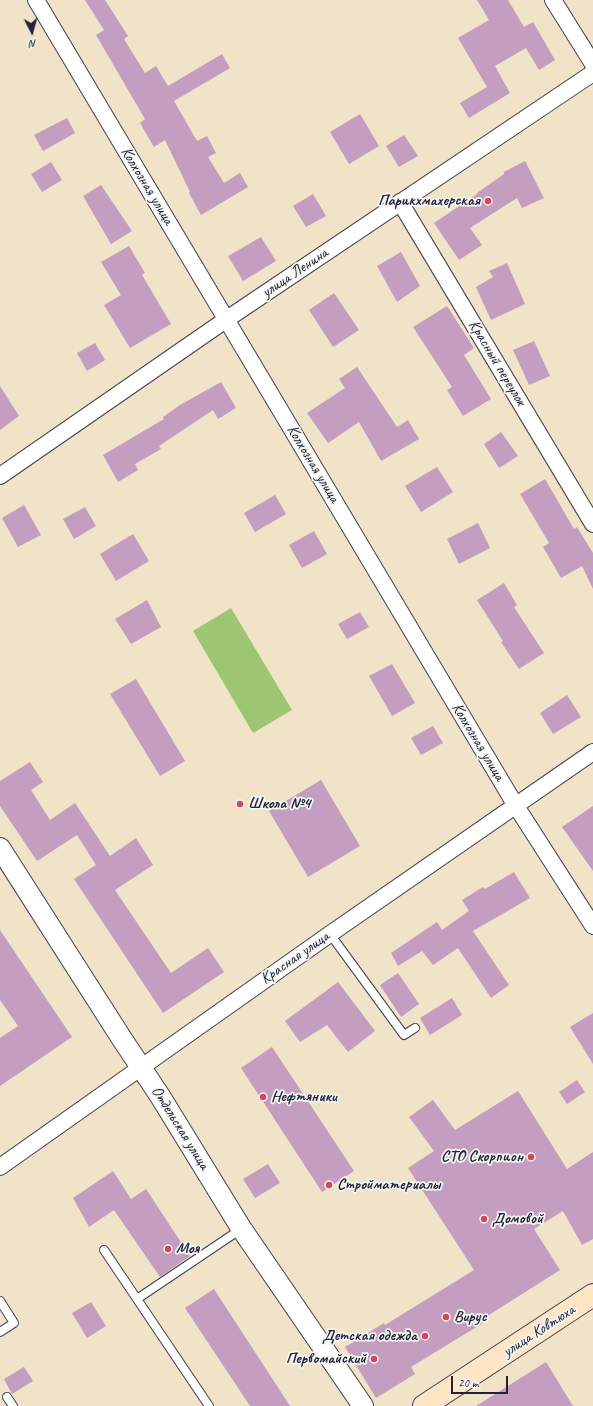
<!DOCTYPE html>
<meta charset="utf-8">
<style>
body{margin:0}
#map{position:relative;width:593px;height:1406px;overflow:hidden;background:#f0e3c8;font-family:Caveat,sans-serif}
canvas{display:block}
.north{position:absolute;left:12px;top:12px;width:40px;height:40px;-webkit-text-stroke:3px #f6f6f2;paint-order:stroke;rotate:174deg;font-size:11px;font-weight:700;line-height:16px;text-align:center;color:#22223b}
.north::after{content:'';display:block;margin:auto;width:14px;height:18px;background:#22223b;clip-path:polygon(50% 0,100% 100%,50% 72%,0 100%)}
.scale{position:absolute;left:451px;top:1376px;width:57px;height:18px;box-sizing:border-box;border:2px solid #22223b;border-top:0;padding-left:5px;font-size:12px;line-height:14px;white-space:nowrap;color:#22223b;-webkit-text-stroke:3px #f6f6f2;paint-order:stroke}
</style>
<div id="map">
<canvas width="593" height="1406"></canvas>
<div class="north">N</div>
<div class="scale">20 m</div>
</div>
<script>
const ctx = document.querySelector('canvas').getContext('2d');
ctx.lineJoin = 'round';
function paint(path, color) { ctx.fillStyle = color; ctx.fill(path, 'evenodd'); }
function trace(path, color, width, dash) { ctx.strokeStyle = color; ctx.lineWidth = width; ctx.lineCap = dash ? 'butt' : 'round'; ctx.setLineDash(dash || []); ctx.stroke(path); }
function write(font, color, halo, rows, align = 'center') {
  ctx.font = font + ' Caveat,sans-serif'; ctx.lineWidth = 3.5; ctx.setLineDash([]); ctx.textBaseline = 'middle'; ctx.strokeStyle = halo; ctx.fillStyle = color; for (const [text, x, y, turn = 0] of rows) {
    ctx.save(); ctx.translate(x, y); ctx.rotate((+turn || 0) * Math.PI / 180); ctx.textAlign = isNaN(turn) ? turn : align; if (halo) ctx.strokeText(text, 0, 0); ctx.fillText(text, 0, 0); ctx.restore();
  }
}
paint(new Path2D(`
 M231,608L292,710L253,733L193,631Z`), '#9cc672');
paint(new Path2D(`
 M85,0H105L128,36L124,39L145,73L156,66L168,86L222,54L230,68L174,101L197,141L207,136L216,153L208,157L224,183L240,173L248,187L201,215L189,193L190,192L165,140L154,147L140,123L145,119L96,35L104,30Z
 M477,0H508L524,27L533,22L555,60L539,70L526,48L495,66L510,93L469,118L460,103L487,87L458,38L489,20Z
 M360,114L379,146L349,164L330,132Z
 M67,118L75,133L43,151L34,135Z
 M404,135L418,156L399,167L386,146Z
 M525,161L544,198L522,208L517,198L470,228L482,245L459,260L434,223L477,194V193L504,174V172Z
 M51,162L62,180L42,192L31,174Z
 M101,185L132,231L111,244L83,196Z
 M313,194L326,216L306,227L293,206Z
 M261,237L276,261L243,281L228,256Z
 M129,246L145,273L142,275L171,324L130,348L104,305L121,295L101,262Z
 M401,252L420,286L397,302L377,266Z
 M507,263L525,304L491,320L476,287L493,277L489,271Z
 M334,293L359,330L333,347L309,310Z
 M447,306L474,348L464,355L491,399L463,416L447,390L452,387L413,327Z
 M534,341L550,376L529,385L513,350Z
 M95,343L105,360L87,371L77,353Z
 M357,367L397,427L408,420L419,439L381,461L359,422L328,443L307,413L345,388L339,379Z
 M221,382L236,408L218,419L213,410L159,446L161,449L135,464L138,470L118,482L103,455L164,419L163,417L180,405Z
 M0,386L19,416L0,430Z
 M501,432L518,456L499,468L484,444Z
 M437,467L453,492L421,512L405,486Z
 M545,479L574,529L577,527L593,553V589L582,566L561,578L543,547L549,543L520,494Z
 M275,495L286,514L255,532L244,513Z
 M24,505L41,535L18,547L2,518Z
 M85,507L96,526L74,539L63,519Z
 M478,523L490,548L459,564L447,539Z
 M314,531L327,554L302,568L289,545Z
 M133,534L149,561L116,581L100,554Z
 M504,583L517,605L514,607L544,653L519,669L501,642L503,641L477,600Z
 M147,600L161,627L131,644L115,619Z
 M360,612L369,627L347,639L338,624Z
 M392,664L415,703L392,716L369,676Z
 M136,679L185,761L160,776L110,694Z
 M567,695L581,717L553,734L540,713Z
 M433,726L443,743L421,755L411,738Z
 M30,762L43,782L31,790L50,820L75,803L110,856L136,838L153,865L115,890L171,973L208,948L224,972L163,1013L74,879L96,865L77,835L37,861L0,806V781Z
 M321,780L360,846L308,877L269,811Z
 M593,806V871L562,827Z
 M514,872L530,898L473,931L509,985L491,998L458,948L433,965L422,951L398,966L391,953L437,922L442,930L469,911L462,900L483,887L485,889Z
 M0,930L72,1037L0,1086V1038L18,1026L0,1000Z
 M398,973L419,1004L401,1017L380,985Z
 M338,982L375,1031L348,1052L327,1025L300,1042L285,1021Z
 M452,998L462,1015L430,1035L420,1018Z
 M593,1013V1064L570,1027Z
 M272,1047L354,1171L322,1192L241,1068Z
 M577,1080L585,1092L567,1104L559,1092Z
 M518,1091L567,1169L593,1152V1239L582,1245L563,1211L534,1229L560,1270L481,1320L483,1323L411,1367L415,1374L376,1398L345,1347L384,1323L385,1325L474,1270L408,1168L434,1151L409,1117L433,1100L455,1130Z
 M268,1164L280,1183L255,1198L243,1179Z
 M113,1171L131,1199L146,1189L190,1256L160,1277L114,1210L89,1227L73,1198Z
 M214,1289L279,1389L290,1406H250L185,1308Z
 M91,1302L106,1326L87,1338L72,1313Z
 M546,1362L573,1406H476Z
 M24,1367L33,1381L12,1394L4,1379Z`), '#c39ec1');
const service = new Path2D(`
 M330,934L404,1035L415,1028
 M104,1250L209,1406
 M137,1299L241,1229
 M0,1301L14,1323L0,1332
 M7,1397L13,1406`);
const minor = new Path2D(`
 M36,0L516,806L593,926
 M553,0L593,64
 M400,202L593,524
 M0,476L227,319L593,73
 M0,1167L330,934L593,752`);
const tertiary = new Path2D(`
 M0,848L122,1039L160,1096L241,1228L363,1406`);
const secondary = new Path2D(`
 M424,1406L593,1295`);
trace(service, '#413f50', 10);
trace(minor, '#413f50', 18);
trace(tertiary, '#413f50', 22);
trace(secondary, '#413f50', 24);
trace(service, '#fff', 8);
trace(minor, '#fff', 16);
trace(tertiary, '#fff', 20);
trace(secondary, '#fee5c5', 22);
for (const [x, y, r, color] of [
 [488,201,4,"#d1495b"],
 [240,804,4,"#d1495b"],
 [263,1097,4,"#d1495b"],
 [531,1157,4,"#d1495b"],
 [329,1185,4,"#d1495b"],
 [484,1219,4,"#d1495b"],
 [168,1249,4,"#d1495b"],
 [446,1317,4,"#d1495b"],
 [425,1336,4,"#d1495b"],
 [374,1359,4,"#d1495b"]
]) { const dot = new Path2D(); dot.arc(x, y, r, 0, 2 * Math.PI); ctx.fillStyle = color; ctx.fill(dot); trace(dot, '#f6f6f2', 1.5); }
write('16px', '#22223b', '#f6f6f2', [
 ["Колхозная улица",147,186,59],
 ["улица Ленина",295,273,-34],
 ["Красный переулок",497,363,59],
 ["Колхозная улица",313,464,59],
 ["Колхозная улица",478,742,59],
 ["Красная улица",295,958,-35],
 ["Отдельская улица",180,1128,58],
 ["улица Ковтюха",539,1331,-33]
]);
write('bold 16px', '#22223b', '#f6f6f2', [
 ["Парикхмахерская",480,201,"right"],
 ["Школа №4",248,804],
 ["Нефтяники",271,1097],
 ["СТО Скорпион",523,1157,"right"],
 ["Стройматериалы",337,1185],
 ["Домовой",492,1219],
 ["Моя",176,1249],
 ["Вирус",454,1317],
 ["Детская одежда",417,1336,"right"],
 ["Первомайский",366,1359,"right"]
], 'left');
</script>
